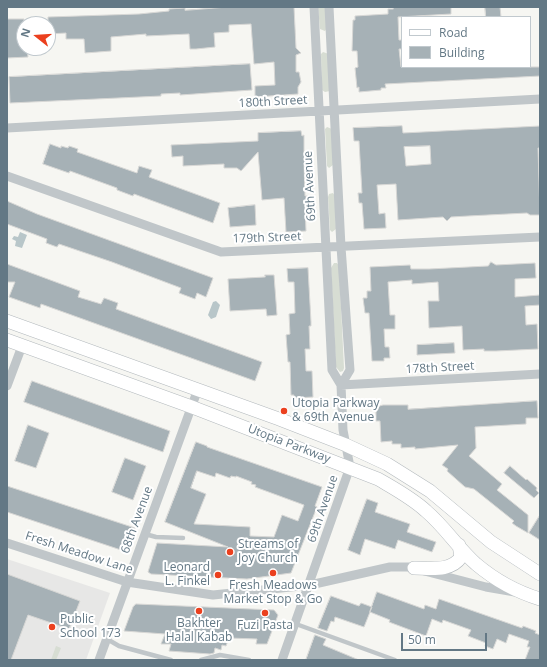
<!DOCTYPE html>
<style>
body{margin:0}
#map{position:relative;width:547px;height:667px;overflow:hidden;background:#f6f6f2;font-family:"Open Sans",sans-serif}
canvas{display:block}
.frame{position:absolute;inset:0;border:8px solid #637885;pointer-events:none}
.legend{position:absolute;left:401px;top:16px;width:130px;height:52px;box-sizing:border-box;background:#fff;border:1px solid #c1c9ce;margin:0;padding:5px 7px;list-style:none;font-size:12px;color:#637885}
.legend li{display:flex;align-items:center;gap:8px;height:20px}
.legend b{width:20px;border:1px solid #c1c9ce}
.north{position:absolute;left:16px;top:16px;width:40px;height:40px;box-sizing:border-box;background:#fff;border:1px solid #c1c9ce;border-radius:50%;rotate:287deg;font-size:11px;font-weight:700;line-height:16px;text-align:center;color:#637885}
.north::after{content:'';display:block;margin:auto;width:14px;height:18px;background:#eb401e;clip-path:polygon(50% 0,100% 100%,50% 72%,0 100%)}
.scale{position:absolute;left:401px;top:633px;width:86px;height:18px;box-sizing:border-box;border:2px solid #637885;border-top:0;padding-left:5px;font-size:12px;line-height:14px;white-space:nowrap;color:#637885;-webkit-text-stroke:3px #fff;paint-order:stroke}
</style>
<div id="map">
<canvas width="547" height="667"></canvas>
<div class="frame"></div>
<ul class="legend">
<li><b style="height:5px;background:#fff"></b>Road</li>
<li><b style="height:11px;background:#a6b1b6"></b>Building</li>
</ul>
<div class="north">N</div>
<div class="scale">50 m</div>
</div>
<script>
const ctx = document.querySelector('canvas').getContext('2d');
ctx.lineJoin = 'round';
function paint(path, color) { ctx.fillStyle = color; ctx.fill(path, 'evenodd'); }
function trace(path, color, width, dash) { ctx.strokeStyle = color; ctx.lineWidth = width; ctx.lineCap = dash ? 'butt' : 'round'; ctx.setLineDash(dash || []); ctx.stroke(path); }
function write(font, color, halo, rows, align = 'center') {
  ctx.font = font + ' "Open Sans",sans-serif'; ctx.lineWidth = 4; ctx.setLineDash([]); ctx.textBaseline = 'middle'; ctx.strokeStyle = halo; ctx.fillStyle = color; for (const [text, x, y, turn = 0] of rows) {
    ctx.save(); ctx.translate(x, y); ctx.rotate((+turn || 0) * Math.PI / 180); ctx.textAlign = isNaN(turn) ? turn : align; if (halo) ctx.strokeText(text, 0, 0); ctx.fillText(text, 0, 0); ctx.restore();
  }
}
paint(new Path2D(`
 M7,559L110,593L86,660H7Z`), '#e7e7e6');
paint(new Path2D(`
 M318,7H326L327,28L325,31L320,29Z
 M323,52L329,54L330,91L325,92L322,90L321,54Z
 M327,127L332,129L333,165L329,168L327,166L325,129Z
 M333,193L335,196L336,229L332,232L330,230L328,197L329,194Z
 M334,263H337L339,266L344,368L343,371L340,372L336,367L331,268Z
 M56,646L61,648L56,660H51Z`), '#d7ddd3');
paint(new Path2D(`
 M20,232L27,235L22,248L15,246L16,241L12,239L14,236L18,237Z
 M216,301L220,305L216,317L211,319L208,315L213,302Z`), '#b8c6c9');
const building = new Path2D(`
 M228,7H294L296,48L301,53L296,55V72H299L301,82L298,87V94L255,97V86L275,85L274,62L254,64L251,24L229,25V32L214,33L215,47L196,49H190L189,34L146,36V34L111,37V51L85,53L84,39H66V33L48,34V17L139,14L169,11V9L185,8V10Z
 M393,7H451V14L398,17L399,40H402V49H399L401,67H540V76L385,84L386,88H381V90L359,92V87L357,88L355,68L358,67L357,51H352L353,20H355V16L388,14V9H393Z
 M485,7H500L501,17H486Z
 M7,19H24V48H27L28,57L7,58Z
 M250,64L252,90L180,95V93L161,94V96L10,103L9,77Z
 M402,126L403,133L540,126V148H538L540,215H530L527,213L468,216L451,217L447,221L443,217L398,220L396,184L377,185L379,214L385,213L386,228L364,229L362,203H359L358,193H362L359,141H354L353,128ZM430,146L431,164L406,166L404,147Z
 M301,131L302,136L304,135V154L306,153L307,163H304L305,196H308L309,205H305L306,231L286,232L284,198L262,200L258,152L241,171L237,168H224V164L183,166V156L172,157L171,145L258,141V133Z
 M50,144L61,148V146L68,148L69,146L78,149L77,152L137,173L139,166L152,170L149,177L220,203L213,223L134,194L133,196L117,190V188L70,171L69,173L43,164Z
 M7,201L37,214L213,278L206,297L197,293L195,299L179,293L181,288L112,262L59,244L57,247L46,243L47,239L7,224Z
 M255,205L256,225L230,227L228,208Z
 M491,262L496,265L535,263L536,278L515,279V297L540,295V305L525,306L526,325L537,324L538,349L496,351H484V349L463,350L462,326L429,328L428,301H439L438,282L412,284V280L388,282L390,315H395V329H384L385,347H389L390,358H384V361H372L369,313H365L363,298H367V291H371L370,267L410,265L411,269H429L488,266Z
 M7,264L80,291L78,297L101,304L104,298L118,303L116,309L262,362L255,381L41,304L40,308L9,297L15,282H7Z
 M308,268L311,322V326H309L310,349H305L306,371H312L313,397L294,398V395H291L290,362H288L286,335L290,334L289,314L295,313L294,282H288L287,269Z
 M265,275H274L277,315L267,316L266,309L230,311L228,279L265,277Z
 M454,343L455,353L417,355V345Z
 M32,381L170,431L163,452L24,402Z
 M537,401L538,418H526V424L475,427L476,448L469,456L502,484L497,490L528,515V533L516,526L512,523L514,521L474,489L465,487L447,471L448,469L442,465L458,445L415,449V447L401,448V444H392V441L381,442L380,421H376V407L383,405H408V409Z
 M28,425L49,433L36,468L15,461Z
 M196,442L207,446V447L322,487L315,506L317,507L291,573L247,579L151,574L148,572L157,543L228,547L165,522ZM197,471L215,477L216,473L230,478L231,476L236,477V476L252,482L251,484L256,485L255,487L304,505L298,521L282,515L274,537L250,536V527L194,524L206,494L191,488Z
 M125,458L146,466L133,500L112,492Z
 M510,466L526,480L527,479L537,488L536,490L539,493L534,498L504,473Z
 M7,486L135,528L127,552L7,512Z
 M367,499L378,503L375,512L410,524L407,532L436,542L432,552L398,540L395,549L365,539L360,555L348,550Z
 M540,515V540L529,533Z
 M7,574L80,601L69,629L28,615L11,660H7Z
 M377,592L424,609L425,605L436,609L439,599L522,628L523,626L536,631L535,633L540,635V660H525L530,647H527L529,641L509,634L506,643L497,639L493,649L485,646L486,643L468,636L471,630L443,620L442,623L432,619L426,636L389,622L390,620L370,612Z
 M331,596L359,606L361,603L372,607L364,627L335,617L334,622L331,621L327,631L318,628Z
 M136,604L274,610L278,615L267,644H256L257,639L229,638L226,646L222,645L221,650L215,648L214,653L210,654L169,651L171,644H161L165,634L124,631L133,607Z
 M315,635L326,639L323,645L359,660H306Z`);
paint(building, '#a6b1b6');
trace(building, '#d7d7d5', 1);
const secondary = new Path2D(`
 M7,321L279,419L346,445L387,464L430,491L491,542L540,574
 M7,340L192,407L378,479C395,489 412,498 426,511C445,527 458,548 476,564C495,580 517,592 540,599
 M414,568C430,568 451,572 461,557L459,545`);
trace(secondary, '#b3b9bd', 14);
trace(new Path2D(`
 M145,534L156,537L183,538
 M296,624L395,660
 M107,639L119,646L171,660
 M201,660L220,655L249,660`), '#c0c6c9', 4.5);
trace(new Path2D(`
 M329,7L341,247L350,370L341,385
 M7,128L540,99
 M7,176L221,252L540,237
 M341,385L540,374
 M7,386L22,346
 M7,543L127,582L213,595L310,585L390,567H409L486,587L515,592
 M99,660L198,389
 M282,660L350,467L343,430L341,385L332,370L314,7`), '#c0c6c9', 9);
trace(secondary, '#fff', 13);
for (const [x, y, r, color] of [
 [284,411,4,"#eb401e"],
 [230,552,4,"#eb401e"],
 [273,573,4,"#eb401e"],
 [218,575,4,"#eb401e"],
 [199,611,4,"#eb401e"],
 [265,613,4,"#eb401e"],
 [52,627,4,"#eb401e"]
]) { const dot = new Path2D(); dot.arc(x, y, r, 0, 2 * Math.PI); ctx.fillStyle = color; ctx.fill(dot); trace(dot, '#fff', 1.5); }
write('12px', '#637885', '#fff', [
 ["180th Street",273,102,-3],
 ["69th Avenue",310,186,-93],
 ["179th Street",267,238,-2],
 ["178th Street",440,368,-3],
 ["Utopia Parkway",289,444,21],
 ["69th Avenue",323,509,-71],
 ["68th Avenue",137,520,-70],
 ["Fresh Meadow Lane",79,553,18]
]);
write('12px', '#637885', '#fff', [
 ["Utopia Parkway",292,404],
 ["& 69th Avenue",292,418],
 ["Streams of",238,545],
 ["Joy Church",238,559],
 ["Leonard",210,568,"right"],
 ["L. Finkel",210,582,"right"],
 ["Fresh Meadows",273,586,"center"],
 ["Market Stop & Go",273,600,"center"],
 ["Public",60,620],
 ["School 173",60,634],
 ["Bakhter",199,624,"center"],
 ["Halal Kabab",199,638,"center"],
 ["Fuzi Pasta",265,626,"center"]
], 'left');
</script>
